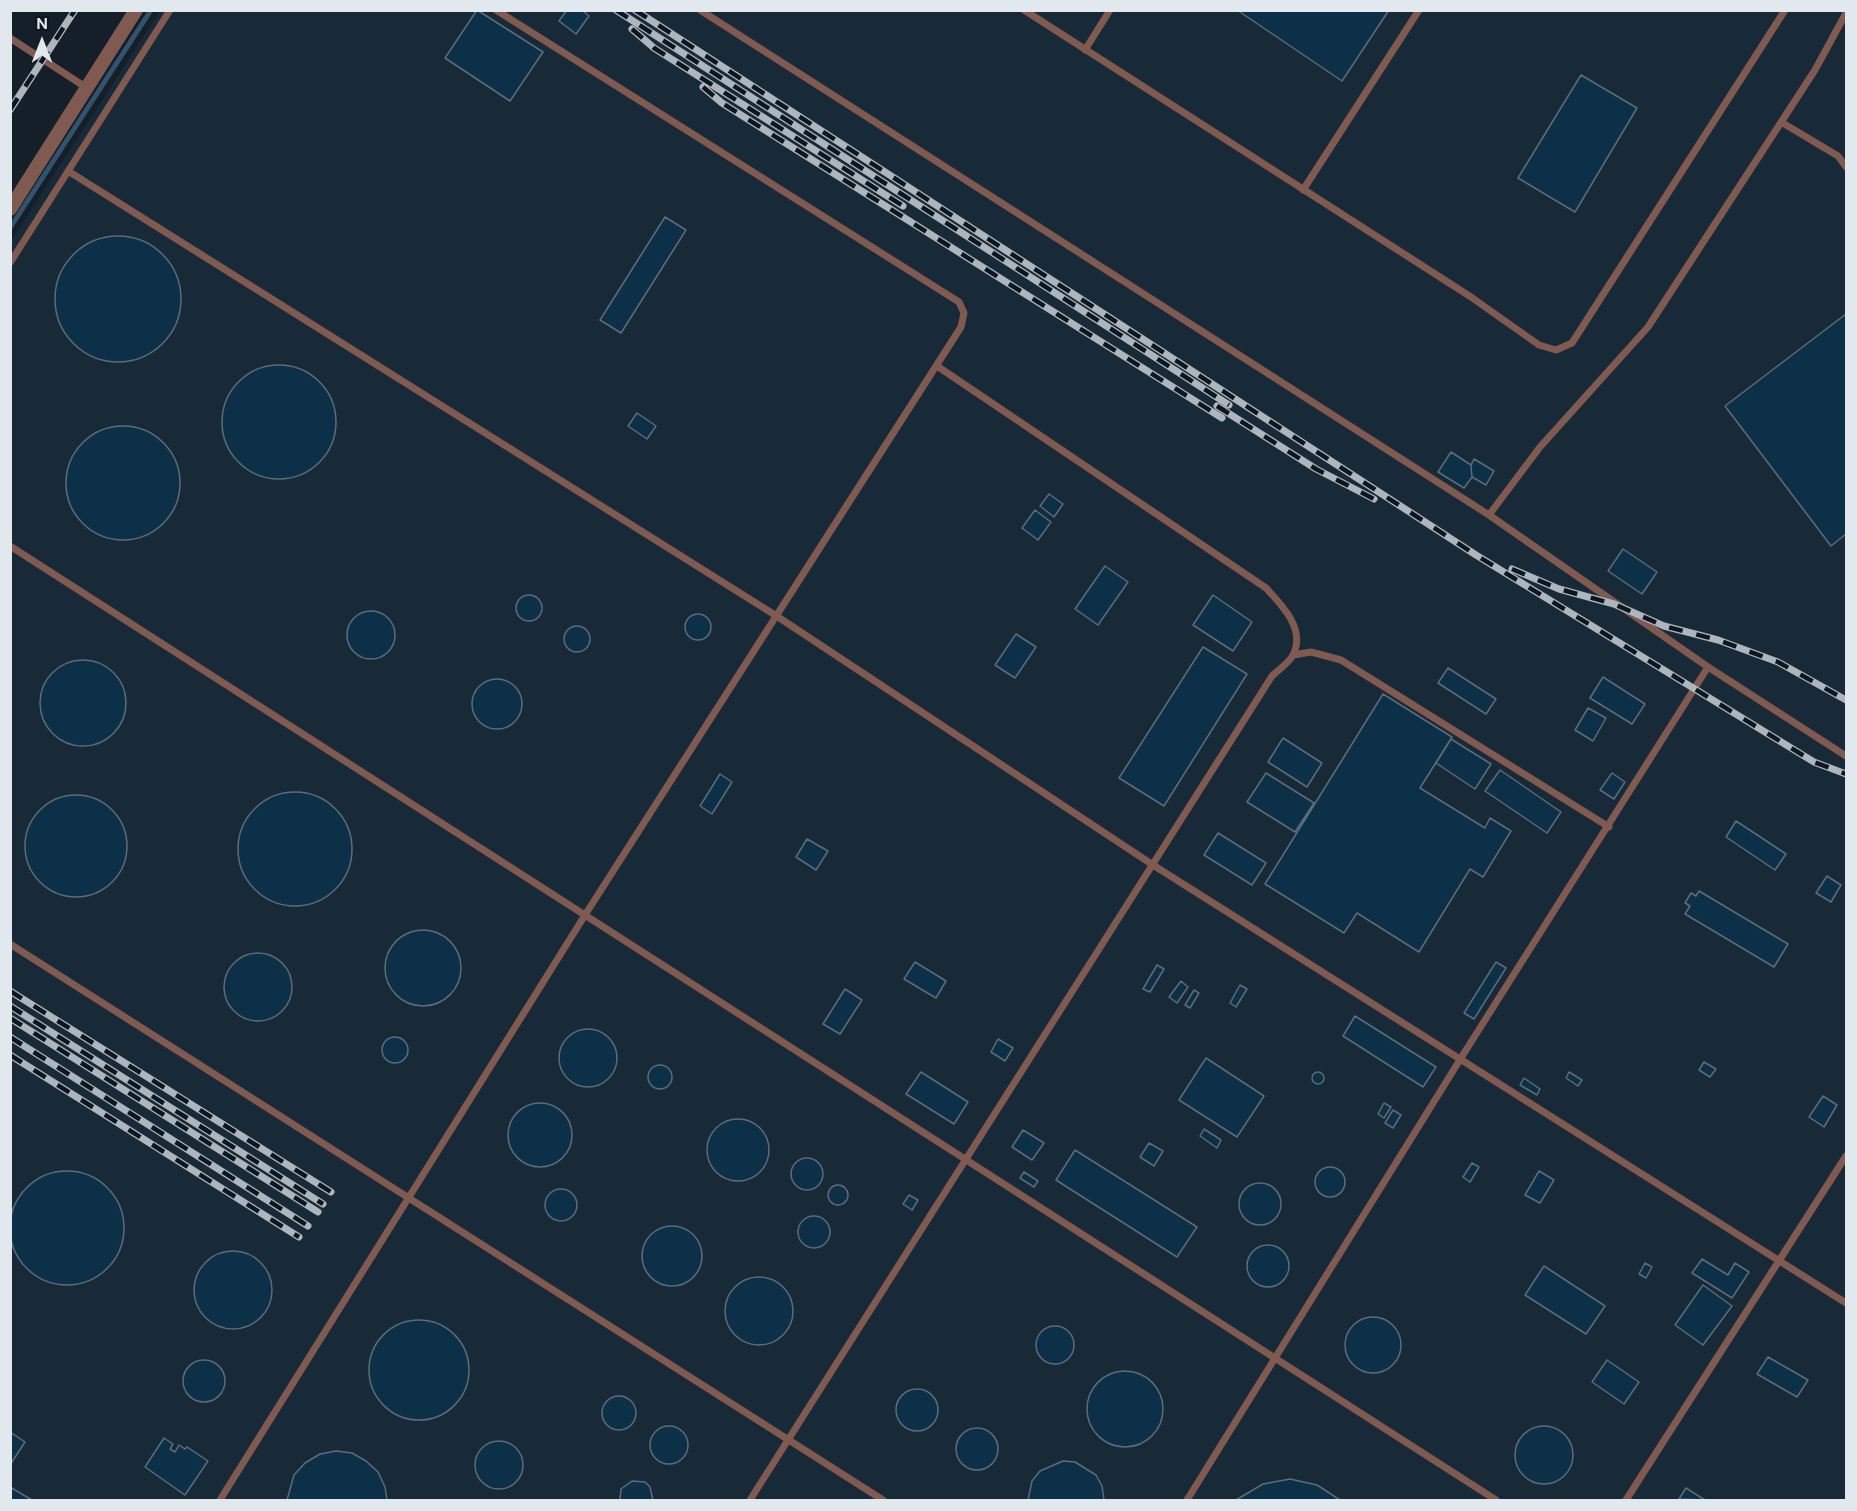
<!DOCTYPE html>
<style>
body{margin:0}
#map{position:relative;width:1857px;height:1511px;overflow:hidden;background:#141f29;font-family:"DM Sans",sans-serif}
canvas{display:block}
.frame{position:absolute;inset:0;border:12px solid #e1e9ef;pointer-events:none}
.north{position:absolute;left:12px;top:12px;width:60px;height:60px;-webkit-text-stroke:4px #0b161f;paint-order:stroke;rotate:0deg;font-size:16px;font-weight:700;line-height:24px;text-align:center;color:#e1e9ef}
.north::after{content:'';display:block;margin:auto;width:21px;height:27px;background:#e1e9ef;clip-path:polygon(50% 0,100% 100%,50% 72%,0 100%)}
</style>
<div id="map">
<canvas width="1857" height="1511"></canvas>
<div class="frame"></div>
<div class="north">N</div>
</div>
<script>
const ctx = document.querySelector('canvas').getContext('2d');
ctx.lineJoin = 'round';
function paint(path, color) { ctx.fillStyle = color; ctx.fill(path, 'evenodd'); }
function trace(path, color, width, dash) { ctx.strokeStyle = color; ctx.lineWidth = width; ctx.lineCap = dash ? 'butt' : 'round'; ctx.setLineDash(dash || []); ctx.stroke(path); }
paint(new Path2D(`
 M160,11H1846V1500H11L10,242Z`), '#182937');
trace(new Path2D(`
 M10,228L151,10`), '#31536d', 5);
const building = new Path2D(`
 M477,10L543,52L510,101L445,58Z
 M567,10H582L589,16L576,34L559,21Z
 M1237,10H1389L1342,81Z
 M1581,75L1637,108L1575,212L1518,178Z
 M665,217L686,230L621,333L600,320Z
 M55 299a63 63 0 1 1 126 0a63 63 0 1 1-126 0Z
 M1846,314V534L1831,546L1725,406Z
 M222 422a57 57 0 1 1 114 0a57 57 0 1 1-114 0Z
 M637,413L656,426L647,439L628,426Z
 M66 483a57 57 0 1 1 114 0a57 57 0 1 1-114 0Z
 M1451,452L1471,465L1472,477L1464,488L1438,472Z
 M1474,459L1494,471L1486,485L1472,477L1471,465Z
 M1049,494L1063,504L1054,517L1040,506Z
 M1035,510L1051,522L1038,540L1022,528Z
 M1623,549L1657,572L1642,594L1608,571Z
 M1105,566L1128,582L1098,625L1075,609Z
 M1213,595L1252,622L1233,651L1193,625Z
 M516 608a13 13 0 1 1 26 0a13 13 0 1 1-26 0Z
 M347 635a24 24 0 1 1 48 0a24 24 0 1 1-48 0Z
 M685 627a13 13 0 1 1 26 0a13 13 0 1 1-26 0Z
 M564 639a13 13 0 1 1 26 0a13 13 0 1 1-26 0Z
 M1016,634L1036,647L1015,678L995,665Z
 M1203,647L1247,674L1164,806L1119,778Z
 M40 703a43 43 0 1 1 86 0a43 43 0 1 1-86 0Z
 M1448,668L1496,699L1486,714L1438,683Z
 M1603,677L1645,704L1632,724L1590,698Z
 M472 704a25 25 0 1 1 50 0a25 25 0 1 1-50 0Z
 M1383,694L1452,737L1420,788L1485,828L1490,818L1511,831L1483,877L1470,869L1419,952L1357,913L1344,933L1265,884Z
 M1588,708L1606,718L1593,741L1575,730Z
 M1283,738L1322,763L1307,787L1268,762Z
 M1451,739L1491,764L1475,789L1436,763Z
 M1500,770L1561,812L1547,833L1485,791Z
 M1266,773L1314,803L1295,832L1247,802Z
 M1612,773L1625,782L1614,799L1600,790Z
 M720,774L732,782L712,814L700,806Z
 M238 849a57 57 0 1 1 114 0a57 57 0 1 1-114 0Z
 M25 846a51 51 0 1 1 102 0a51 51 0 1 1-102 0Z
 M1736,821L1786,854L1775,870L1726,837Z
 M1218,833L1266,863L1252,885L1204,855Z
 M807,839L828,851L816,870L796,857Z
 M1827,876L1841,885L1831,902L1816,893Z
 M1699,891L1788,944L1774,967L1685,914L1690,906L1685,903L1691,893L1696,896Z
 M385 968a38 38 0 1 1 76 0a38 38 0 1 1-76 0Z
 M224 987a34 34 0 1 1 68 0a34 34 0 1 1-68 0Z
 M915,962L946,981L936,998L904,979Z
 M1496,962L1506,968L1474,1019L1464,1013Z
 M1157,965L1164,969L1150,992L1143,989Z
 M1181,981L1188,987L1177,1003L1169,997Z
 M1240,985L1247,989L1236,1007L1230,1003Z
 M845,989L862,1000L840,1034L823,1024Z
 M1194,990L1199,993L1190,1008L1185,1005Z
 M1355,1016L1436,1067L1423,1087L1343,1036Z
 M559 1058a29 29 0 1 1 58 0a29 29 0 1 1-58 0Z
 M382 1050a13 13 0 1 1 26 0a13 13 0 1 1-26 0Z
 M998,1039L1013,1048L1005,1061L991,1052Z
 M1206,1058L1264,1096L1237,1137L1179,1100Z
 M1704,1062L1716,1069L1710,1077L1699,1070Z
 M648 1077a12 12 0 1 1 24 0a12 12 0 1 1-24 0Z
 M1312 1078a6 6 0 1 1 12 0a6 6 0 1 1-12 0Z
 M921,1072L968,1102L954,1124L906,1094Z
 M1569,1072L1582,1080L1578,1086L1566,1078Z
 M1524,1078L1540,1089L1537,1095L1520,1085Z
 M1823,1096L1837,1105L1824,1127L1809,1117Z
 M1384,1103L1391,1107L1384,1118L1378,1114Z
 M508 1135a32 32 0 1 1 64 0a32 32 0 1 1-64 0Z
 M1393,1110L1401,1115L1393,1128L1385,1123Z
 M707 1150a31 31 0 1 1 62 0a31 31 0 1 1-62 0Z
 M1204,1129L1221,1140L1217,1148L1200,1136Z
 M1023,1130L1044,1143L1032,1160L1012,1147Z
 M1149,1143L1163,1151L1154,1166L1140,1157Z
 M1075,1150L1197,1227L1177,1257L1056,1180Z
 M791 1174a16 16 0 1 1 32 0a16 16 0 1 1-32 0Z
 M1472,1163L1479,1167L1470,1182L1463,1177Z
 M1315 1182a15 15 0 1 1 30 0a15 15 0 1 1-30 0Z
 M10 1228a57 57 0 1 1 114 0a57 57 0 1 1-114 0Z
 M1539,1171L1554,1180L1540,1203L1525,1195Z
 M1024,1172L1038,1181L1034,1187L1020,1178Z
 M1239 1204a21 21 0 1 1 42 0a21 21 0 1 1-42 0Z
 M828 1195a10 10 0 1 1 20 0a10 10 0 1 1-20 0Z
 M545 1205a16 16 0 1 1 32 0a16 16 0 1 1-32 0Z
 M909,1195L918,1200L912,1210L903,1204Z
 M798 1232a16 16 0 1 1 32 0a16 16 0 1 1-32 0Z
 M642 1256a30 30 0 1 1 60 0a30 30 0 1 1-60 0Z
 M1247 1266a21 21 0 1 1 42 0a21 21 0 1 1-42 0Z
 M194 1290a39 39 0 1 1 78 0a39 39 0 1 1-78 0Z
 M1702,1259L1728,1275L1735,1263L1749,1272L1732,1298L1692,1273Z
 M1645,1263L1652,1267L1646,1278L1639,1274Z
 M1544,1266L1605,1306L1586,1334L1525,1295Z
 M725 1311a34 34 0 1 1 68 0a34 34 0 1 1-68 0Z
 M1703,1285L1732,1306L1703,1345L1675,1325Z
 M1345 1345a28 28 0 1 1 56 0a28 28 0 1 1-56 0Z
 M369 1370a50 50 0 1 1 100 0a50 50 0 1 1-100 0Z
 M1036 1345a19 19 0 1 1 38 0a19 19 0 1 1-38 0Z
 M1768,1357L1808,1380L1797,1397L1757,1374Z
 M183 1381a21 21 0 1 1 42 0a21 21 0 1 1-42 0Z
 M1607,1360L1639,1382L1624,1404L1592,1382Z
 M1087 1409a38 38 0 1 1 76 0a38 38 0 1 1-76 0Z
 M896 1410a21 21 0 1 1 42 0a21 21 0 1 1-42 0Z
 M602 1413a17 17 0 1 1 34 0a17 17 0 1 1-34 0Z
 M1515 1455a29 29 0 1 1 58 0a29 29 0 1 1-58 0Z
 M650 1445a19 19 0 1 1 38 0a19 19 0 1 1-38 0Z
 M956 1449a21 21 0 1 1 42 0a21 21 0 1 1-42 0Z
 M10,1432L25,1442L10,1465Z
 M164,1438L173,1444L170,1449L175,1452L179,1445L185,1449L187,1447L208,1461L185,1495L145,1467Z
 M475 1465a24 24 0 1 1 48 0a24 24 0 1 1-48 0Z
 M336,1451L352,1453L366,1461L378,1472L385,1487L387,1500H287L294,1475L305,1463L320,1454Z
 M1063,1461L1075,1462L1096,1475L1102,1486L1104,1500H1028L1032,1481L1040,1471Z
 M1290,1479L1317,1485L1340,1500H1236L1263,1484Z
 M632,1481L645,1482L650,1487L653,1500H620L621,1489Z
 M10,1487L32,1500H10Z
 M1686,1488L1705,1500L1679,1499Z`);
paint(building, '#0c3048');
trace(building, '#5e6c77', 1.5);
trace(new Path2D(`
 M700,10L1489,515L1708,667L1846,756
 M1024,10L1471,297L1539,345L1556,350L1572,343L1785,10
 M10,38L87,88
 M1085,50L1110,10
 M1781,122L1838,156L1846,167
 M68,171L775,615L1153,865L1846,1303
 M1303,190L1419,10
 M10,263L170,10
 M1489,515L1540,447L1648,327L1815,70L1846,13
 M10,546L1496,1500
 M1293,655L1311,652L1341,660L1609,827
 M10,944L883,1500
 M220,1500L585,915L961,327L964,313L959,302L496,10
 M750,1500L1272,676C1278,670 1289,663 1293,655C1306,629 1282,605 1266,588L937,366
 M1187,1500L1461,1058L1708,667
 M1626,1500L1846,1156`), '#805950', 7);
trace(new Path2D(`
 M10,209L136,10`), '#805950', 14);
const rail = new Path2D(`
 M616,10L1229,405
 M635,10L1476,555L1814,762L1846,774
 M632,29L654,48L903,206
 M703,87L722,103L1222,418
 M10,110L75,10
 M1217,406L1316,469L1374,499
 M1512,569L1559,589L1614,604L1664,626L1718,640L1778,662L1846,700
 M10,991L331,1192
 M10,1006L323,1204
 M10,1018L318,1212
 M10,1037L308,1226
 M10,1055L299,1237`);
trace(rail, '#aeb6bd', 7);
trace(rail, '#0b161f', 4.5, [14]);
</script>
